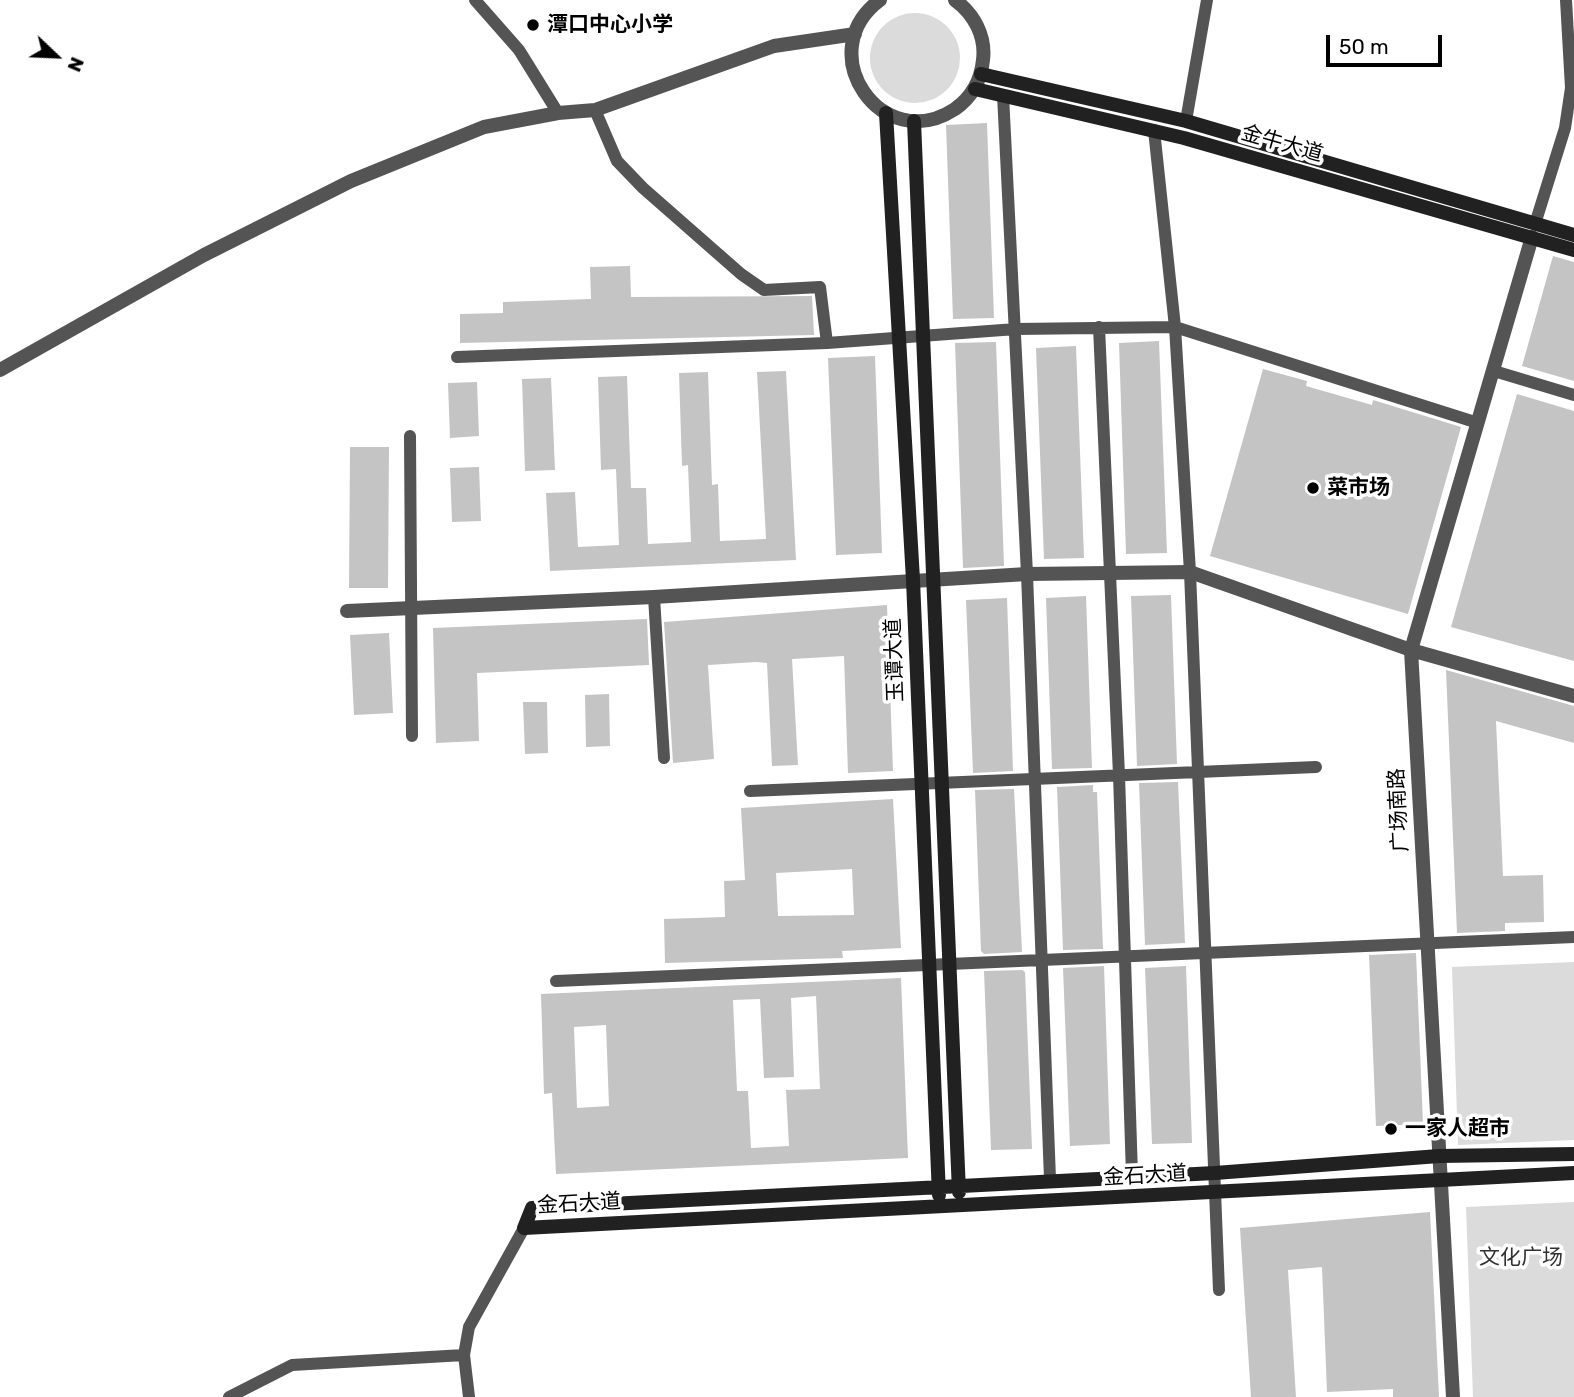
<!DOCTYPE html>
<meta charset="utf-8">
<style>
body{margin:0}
#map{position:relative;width:1574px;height:1397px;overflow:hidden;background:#fff;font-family:Rubik,sans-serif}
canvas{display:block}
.north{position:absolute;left:21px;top:21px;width:70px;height:70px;-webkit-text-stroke:5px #fff;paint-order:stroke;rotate:113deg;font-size:19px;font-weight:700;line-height:28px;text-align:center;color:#000}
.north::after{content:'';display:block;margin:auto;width:24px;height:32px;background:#000;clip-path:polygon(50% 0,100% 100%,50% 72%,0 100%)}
.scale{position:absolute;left:1326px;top:35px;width:116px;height:32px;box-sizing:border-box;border:4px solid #000;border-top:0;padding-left:9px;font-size:21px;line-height:24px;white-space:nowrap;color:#000;-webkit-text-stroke:5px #fff;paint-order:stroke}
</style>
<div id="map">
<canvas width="1574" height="1397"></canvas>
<div class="north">N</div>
<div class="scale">50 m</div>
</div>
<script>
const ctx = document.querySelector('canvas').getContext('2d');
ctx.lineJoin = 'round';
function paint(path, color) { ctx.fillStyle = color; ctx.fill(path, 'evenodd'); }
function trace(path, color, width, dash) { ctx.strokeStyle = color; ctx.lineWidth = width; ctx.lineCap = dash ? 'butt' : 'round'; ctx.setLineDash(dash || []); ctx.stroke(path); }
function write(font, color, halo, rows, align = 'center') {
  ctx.font = font + ' Rubik,"Noto Sans SC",sans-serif'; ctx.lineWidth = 7; ctx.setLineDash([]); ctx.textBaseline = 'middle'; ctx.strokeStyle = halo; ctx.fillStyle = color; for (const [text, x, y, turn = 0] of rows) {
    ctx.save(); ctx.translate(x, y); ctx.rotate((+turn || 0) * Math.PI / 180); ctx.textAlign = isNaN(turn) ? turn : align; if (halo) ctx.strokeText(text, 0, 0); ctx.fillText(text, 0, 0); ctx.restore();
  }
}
paint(new Path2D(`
 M870 58a45 45 0 1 1 90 0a45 45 0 1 1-90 0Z
 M1574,962V1140L1458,1145L1452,967Z
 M1574,1202V1397H1473L1466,1207Z`), '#dbdbdb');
paint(new Path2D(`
 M987,123L994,318L953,319L946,125Z
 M1553,256L1574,262V381L1522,366Z
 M630,266L631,297L812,296L814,335L460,343V314L503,313V302L591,299L590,267Z
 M1159,341L1167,553L1126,554L1119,343Z
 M996,342L1004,566L963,568L955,343Z
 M1076,346L1084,558L1044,559L1036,348Z
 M875,356L882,553L836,555L828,358Z
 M1263,369L1307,381L1306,386L1372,405L1373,400L1461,427L1408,614L1210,556Z
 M786,371L796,560L550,571L546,493L575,492L578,547L619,545L616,469L601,470L598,377L627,376L631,488H646L648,544L691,542L688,465L682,466L679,373L708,372L712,485L718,484L720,541L766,539L757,372Z
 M551,378L555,470L525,471L522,379Z
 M477,382L479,436L450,438L448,383Z
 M1517,394L1574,411V661L1451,627Z
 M350,447H389L388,588H349Z
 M479,467L481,521L452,522L450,468Z
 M1171,595L1177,764L1137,766L1131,596Z
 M1086,596L1092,768L1052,769L1046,598Z
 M1007,598L1013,771L973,773L966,600Z
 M887,605L893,771L848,773L844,656L792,659L798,765L772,766L767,663L756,662L708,665L714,759L673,763L664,622Z
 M647,619L649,665L477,673L479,741L436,743L433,628Z
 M389,633L393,713L354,715L350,635Z
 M1446,670L1574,706V743L1496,721L1503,876L1543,875L1544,922L1505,923V931L1457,933Z
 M609,694L610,746L586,747L585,695Z
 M523,702H547L548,753L525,754Z
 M1178,782L1185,943L1145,945L1139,783Z
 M1093,785V792H1097L1103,949L1063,950L1057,787Z
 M1014,789L1022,952L984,954L981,951L975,790Z
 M893,799L901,948L842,951L843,958L665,963L664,919L725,917L724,881L745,880L741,808ZM852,869L854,915L778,916L776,873Z
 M1416,953L1423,1124L1376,1126L1369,955Z
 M1104,966L1110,1144L1070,1146L1063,968Z
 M1186,966L1192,1143L1152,1144L1145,968Z
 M1022,970L1025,972L1032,1149L991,1150L984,971Z
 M901,978L908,1158L556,1174L552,1093L544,1094L541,994ZM816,996L820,1089L786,1090L789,1146L751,1148L748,1091H737L733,1000L760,999L764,1078L794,1077L791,998ZM606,1025L609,1106L577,1108L574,1027Z
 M1430,1212L1439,1397H1393V1389L1327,1392L1322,1267L1288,1270L1296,1397H1251L1240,1228Z`), '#c4c4c4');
trace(new Path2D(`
 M475,0L519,50L558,113
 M1003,95L1027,574L1050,1179
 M595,110L617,161L643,188L741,274L764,290L820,287L827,343L1016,329L1175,327L1478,423
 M1186,121L1207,0
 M1154,130L1175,327L1190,572L1219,1290
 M1535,224L1565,128L1571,88L1566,0
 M1099,327L1119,775L1132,1175
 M457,357L827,343
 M1494,371L1574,395
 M410,436L412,736
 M654,597L664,758
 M750,791L1316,767
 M556,981L1574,937
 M229,1397L292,1365L464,1355
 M469,1397L464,1355L469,1327L524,1228`), '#545454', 12);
trace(new Path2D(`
 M880,0C810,52 882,157 955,109C972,97 981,80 983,60C986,36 974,14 955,0
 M0,370L204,255L351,181L484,127L558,113L595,110L774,46L855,34
 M347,611L654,597L1027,574L1190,572L1411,650L1574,696
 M1453,1397L1411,650L1532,237`), '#545454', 14);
trace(new Path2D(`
 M981,74L1186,121L1574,235
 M975,89L1184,138L1574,250
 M886,113L913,580L939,1195
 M914,121L959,1192
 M1574,1154L1439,1156L1215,1173L532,1208L524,1228L1574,1173`), '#212121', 14);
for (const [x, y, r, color] of [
 [533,25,7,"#000"],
 [1313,488,7,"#000"],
 [1391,1129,7,"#000"]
]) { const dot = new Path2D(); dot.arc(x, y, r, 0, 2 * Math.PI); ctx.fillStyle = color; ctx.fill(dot); trace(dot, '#fff', 2.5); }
write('bold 21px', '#000', '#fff', [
 ["潭口中心小学",547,25],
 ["菜市场",1327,488],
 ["一家人超市",1405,1129]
], 'left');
write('21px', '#000', '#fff', [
 ["金牛大道",1282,144,16],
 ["玉谭大道",895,660,-92],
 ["广场南路",1399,810,-93],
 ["金石大道",1145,1176,-3],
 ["金石大道",579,1204,-3]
]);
write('21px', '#323232', '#fff', [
 ["文化广场",1521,1258]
]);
</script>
